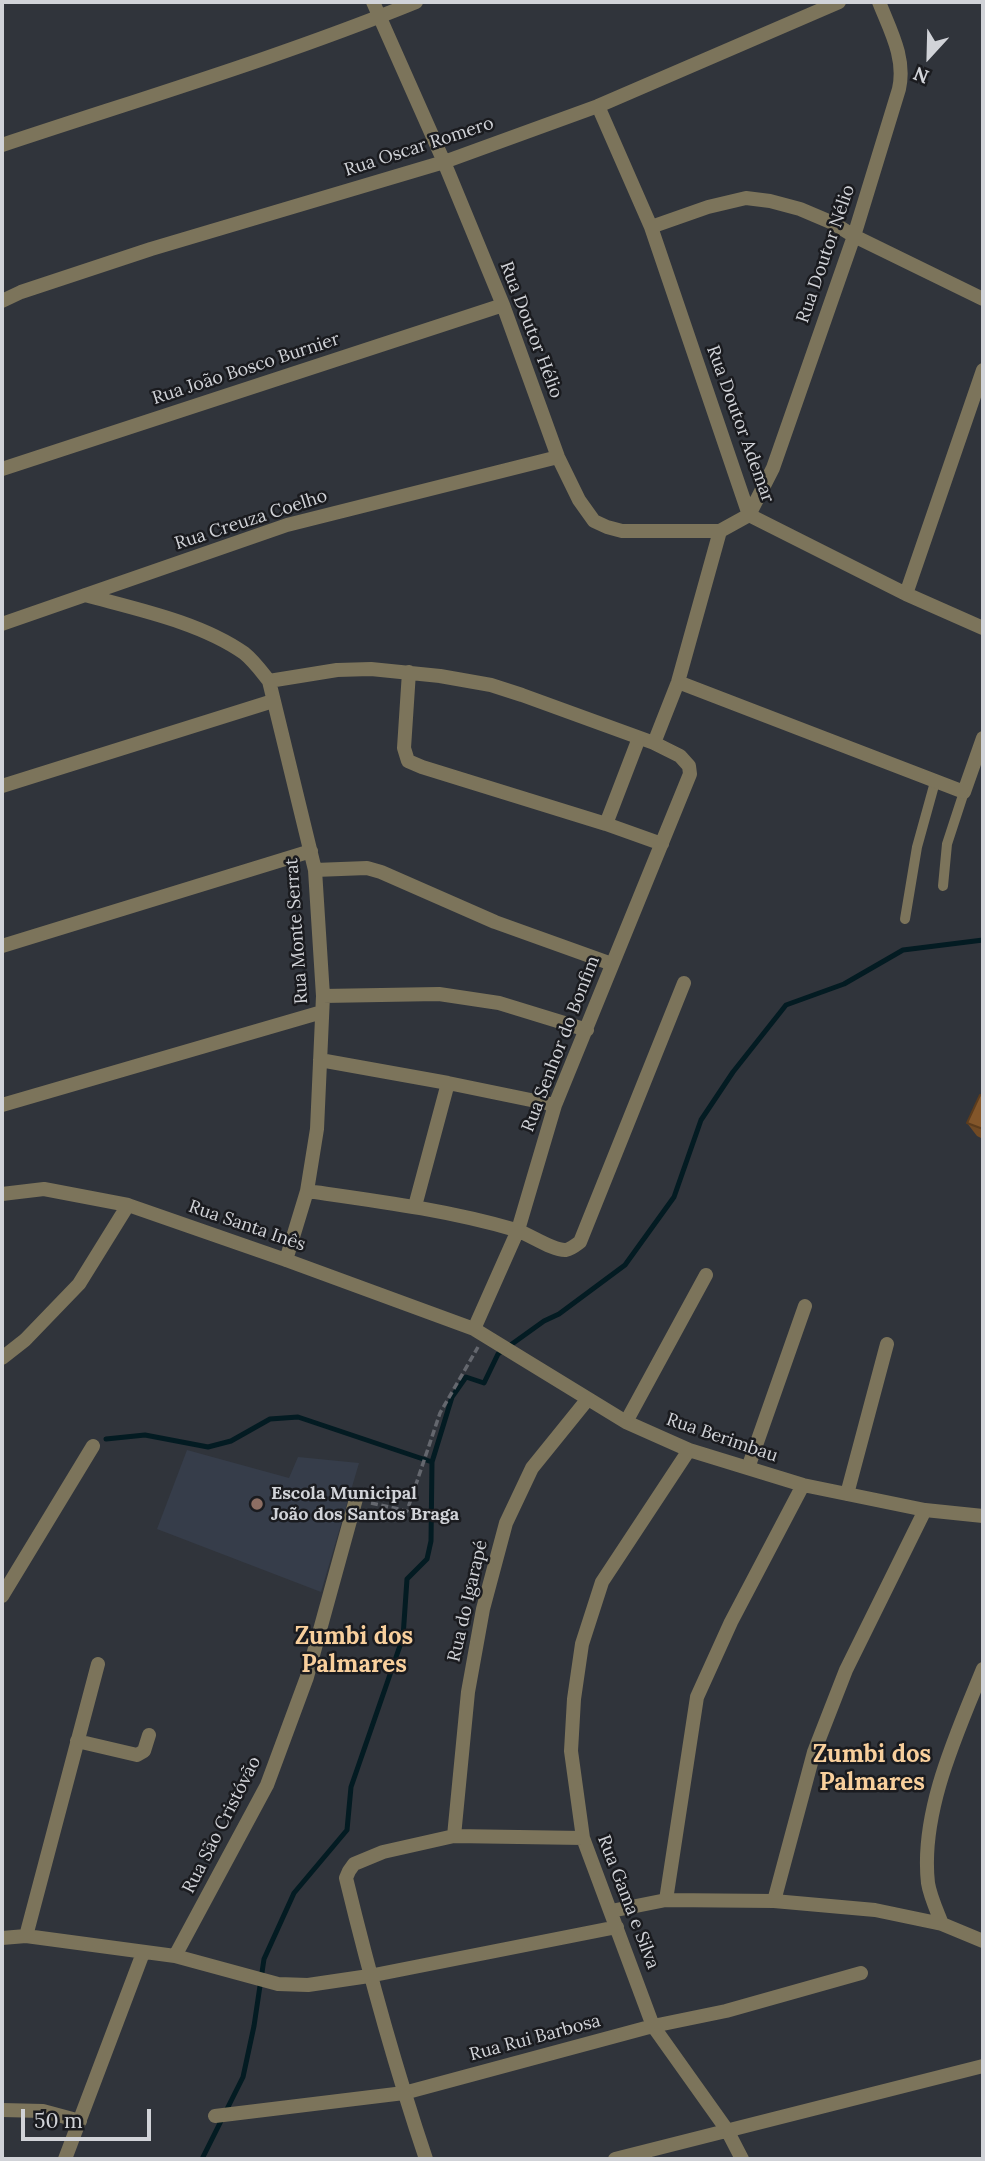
<!DOCTYPE html>
<meta charset="utf-8">
<style>
body{margin:0}
#map{position:relative;width:985px;height:2161px;overflow:hidden;background:#30343b;font-family:Lora,serif}
canvas{display:block}
.frame{position:absolute;inset:0;border:4px solid #d1d3d8;pointer-events:none}
.north{position:absolute;left:894px;top:21px;width:70px;height:70px;-webkit-text-stroke:5px #1a1b1f;paint-order:stroke;rotate:202deg;font-size:19px;font-weight:700;line-height:28px;text-align:center;color:#d1d3d8}
.north::after{content:'';display:block;margin:auto;width:24px;height:32px;background:#d1d3d8;clip-path:polygon(50% 0,100% 100%,50% 72%,0 100%)}
.scale{position:absolute;left:21px;top:2109px;width:130px;height:32px;box-sizing:border-box;border:4px solid #d1d3d8;border-top:0;padding-left:9px;font-size:21px;line-height:24px;white-space:nowrap;color:#d1d3d8;-webkit-text-stroke:5px #1a1b1f;paint-order:stroke}
</style>
<div id="map">
<canvas width="985" height="2161"></canvas>
<div class="frame"></div>
<div class="north">N</div>
<div class="scale">50 m</div>
</div>
<script>
const ctx = document.querySelector('canvas').getContext('2d');
ctx.lineJoin = 'round';
function paint(path, color) { ctx.fillStyle = color; ctx.fill(path, 'evenodd'); }
function trace(path, color, width, dash) { ctx.strokeStyle = color; ctx.lineWidth = width; ctx.lineCap = dash ? 'butt' : 'round'; ctx.setLineDash(dash || []); ctx.stroke(path); }
function write(font, color, halo, rows, align = 'center') {
  ctx.font = font + ' Lora,serif'; ctx.lineWidth = 5; ctx.setLineDash([]); ctx.textBaseline = 'middle'; ctx.strokeStyle = halo; ctx.fillStyle = color; for (const [text, x, y, turn = 0] of rows) {
    ctx.save(); ctx.translate(x, y); ctx.rotate((+turn || 0) * Math.PI / 180); ctx.textAlign = isNaN(turn) ? turn : align; if (halo) ctx.strokeText(text, 0, 0); ctx.fillText(text, 0, 0); ctx.restore();
  }
}
paint(new Path2D(`
 M187,1450L289,1478L298,1457L359,1463L321,1592L157,1529Z`), '#363d4a');
trace(new Path2D(`
 M106,1439L145,1435L208,1447L231,1441L270,1419L298,1417L432,1462
 M202,2159L243,2077L254,2026L264,1959L294,1893L347,1830L351,1787L403,1637L407,1579L427,1559L431,1541L432,1462L452,1397L466,1377L484,1383L498,1354L544,1321L559,1314L625,1265L674,1197L701,1120L733,1072L786,1005L844,984L903,950L983,940`), '#031b22', 5);
trace(new Path2D(`
 M371,1503L407,1511L440,1413L478,1347`), '#64676e', 3.5, [7, 3.5]);
trace(new Path2D(`
 M943,886L947,844L964,792
 M905,919L917,847L935,782`), '#7c745b', 10);
trace(new Path2D(`
 M373,2L444,162L503,305L558,457L579,500L594,521L607,527L622,531H720L749,515
 M598,106L651,227L749,515L906,594L983,628
 M2,145C140,99 281,57 416,2
 M651,227L708,207L746,198L770,201L800,209L833,223L854,236L983,299
 M2,301L21,292L151,249L444,162L598,106L839,2
 M2,469L503,305
 M749,515L773,468L854,236L899,89C906,58 890,30 879,2
 M906,594L983,370
 M85,595C136,609 200,622 244,653C254,661 261,671 269,681L315,870L323,996L317,1129L307,1191L286,1260
 M2,624L287,525L558,457
 M409,672L404,748L408,761L422,767L606,824L662,844
 M269,681L337,670L371,669L440,676L491,685L522,695L654,743L680,756L689,766L690,774L555,1105L518,1230L474,1329
 M678,682L964,792L983,738
 M654,743L678,682L720,531
 M2,786L273,701
 M606,824L639,738
 M315,870L367,868L381,872L495,922L612,964
 M2,946L311,851
 M323,996L439,994L499,1003L587,1030
 M320,1060L448,1083L555,1105
 M2,1105L322,1012
 M307,1191C377,1201 448,1210 516,1230C529,1234 553,1251 566,1250C571,1249 576,1245 580,1242L684,983
 M2,1194L44,1189L128,1205L286,1260L474,1329L626,1422L689,1450L803,1485L925,1510L983,1516
 M415,1206L448,1083
 M2,1358L25,1340L79,1284L128,1205
 M626,1422L706,1275
 M689,1450L602,1582L582,1644L574,1699L571,1751L583,1838L653,2026L727,2130L742,2159
 M748,1468L805,1306
 M847,1494L887,1344
 M2,1596L93,1446
 M77,1741L137,1755L144,1751L149,1735
 M454,1836L468,1692L483,1609L506,1523L532,1468L587,1400
 M666,1900L697,1697L731,1622L803,1485
 M774,1901L814,1752L846,1670L925,1510
 M611,1911L666,1900L774,1901L875,1910L942,1924L983,1941
 M942,1924C937,1911 930,1896 928,1883C920,1812 957,1733 983,1669
 M26,1936L98,1664
 M2,1938L26,1936L175,1956L278,1984L308,1985L369,1976L617,1927
 M175,1956L267,1785L307,1677L356,1499
 M2,2110L43,2111L80,2121
 M215,2116L404,2093L653,2026L726,2011L861,1973
 M65,2159L143,1953
 M426,2159C395,2067 369,1973 346,1878L349,1871L354,1864L383,1852L454,1836L583,1838
 M615,2159L983,2066`), '#7c745b', 14);
paint(new Path2D(`
 M983,1096V1139L977,1136L967,1123Z`), '#714a24');
const building = new Path2D(`
 M980,1095L983,1096V1129L967,1123Z`);
paint(building, '#83562a');
trace(building, '#5c3c1d', 2);
for (const [x, y, r, color] of [
 [257,1504,7,"#8d6e63"]
]) { const dot = new Path2D(); dot.arc(x, y, r, 0, 2 * Math.PI); ctx.fillStyle = color; ctx.fill(dot); trace(dot, '#1a1b1f', 2.5); }
write('18px', '#d1d3d8', '#1a1b1f', [
 ["Rua Oscar Romero",419,147,-18],
 ["Rua Doutor Nélio",826,254,-71],
 ["Rua Doutor Hélio",531,330,69],
 ["Rua João Bosco Burnier",246,369,-18],
 ["Rua Doutor Ademar",740,424,70],
 ["Rua Creuza Coelho",251,520,-18],
 ["Rua Monte Serrat",297,931,-94],
 ["Rua Senhor do Bonfim",561,1044,-69],
 ["Rua Santa Inês",247,1226,19],
 ["Rua Berimbau",722,1438,19],
 ["Rua do Igarapé",468,1601,-77],
 ["Rua São Cristóvão",222,1825,-63],
 ["Rua Gama e Silva",628,1902,69],
 ["Rua Rui Barbosa",535,2038,-15]
]);
write('bold 18px', '#d1d3d8', '#1a1b1f', [
 ["Escola Municipal",271,1494],
 ["João dos Santos Braga",271,1515]
], 'left');
write('bold 24px', '#f8cf9c', '#1a1b1f', [
 ["Zumbi dos",354,1637],
 ["Palmares",354,1665],
 ["Zumbi dos",872,1755],
 ["Palmares",872,1783]
]);
</script>
